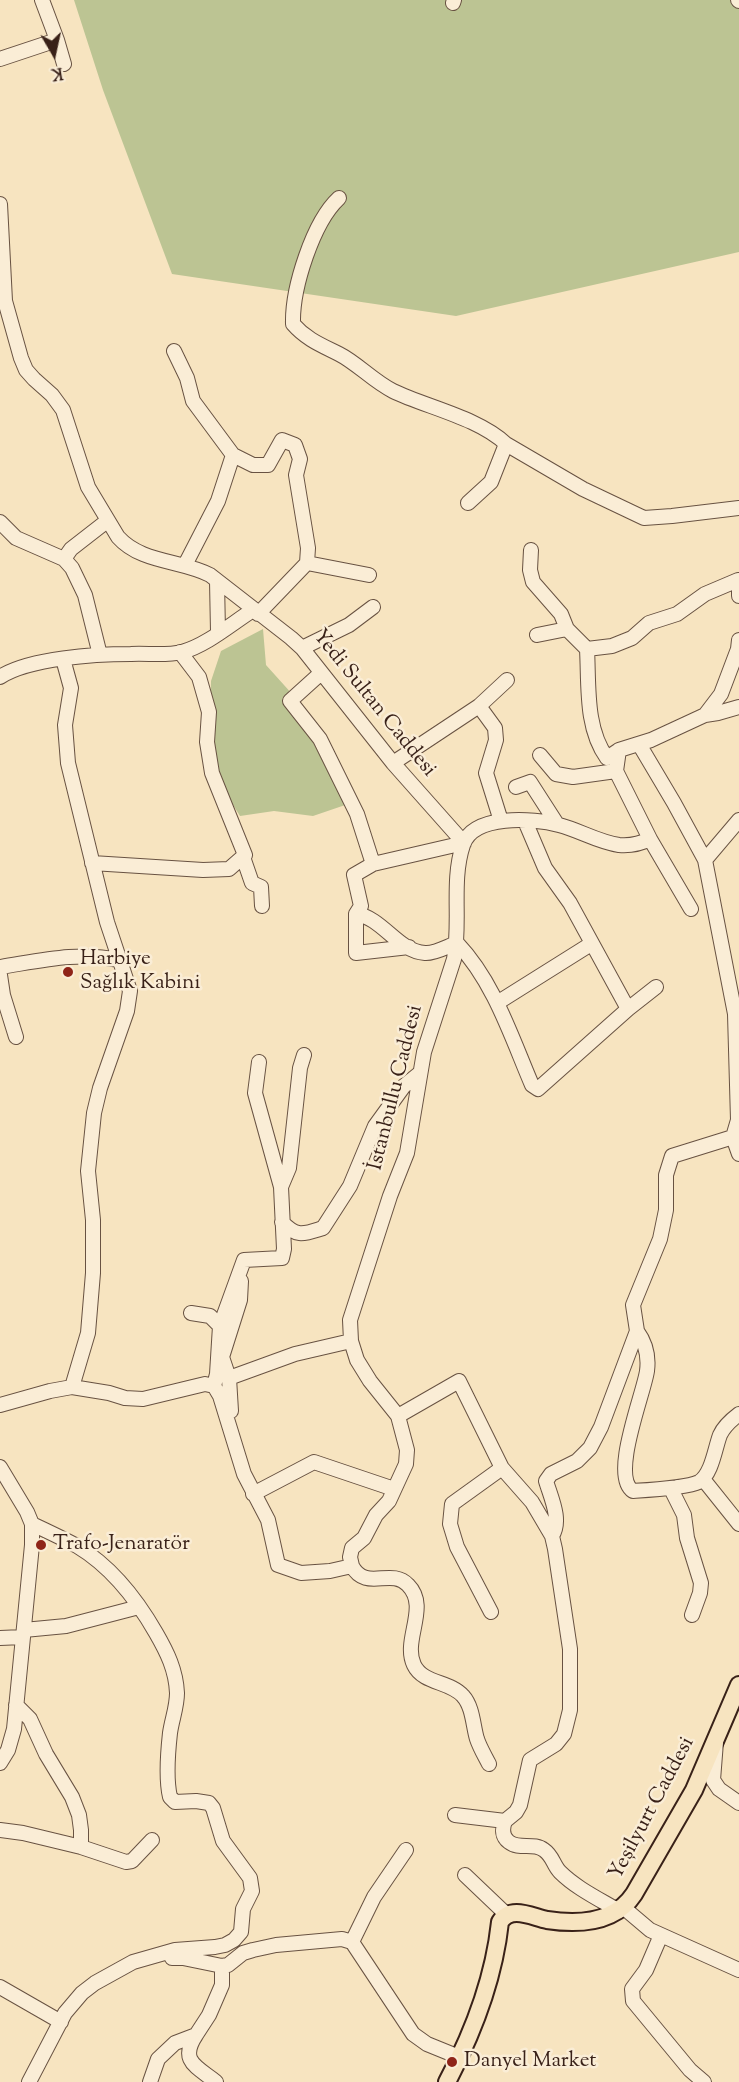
<!DOCTYPE html>
<meta charset="utf-8">
<style>
body{margin:0}
#map{position:relative;width:739px;height:2082px;overflow:hidden;background:#f7e4c0;font-family:"Sorts Mill Goudy",serif}
canvas{display:block}
.north{position:absolute;left:24px;top:24px;width:60px;height:60px;-webkit-text-stroke:4px #faedd6;paint-order:stroke;rotate:171deg;font-size:16px;font-weight:700;line-height:24px;text-align:center;color:#392118}
.north::after{content:'';display:block;margin:auto;width:21px;height:27px;background:#392118;clip-path:polygon(50% 0,100% 100%,50% 72%,0 100%)}
</style>
<div id="map">
<canvas width="739" height="2082"></canvas>
<div class="north">K</div>
</div>
<script>
const ctx = document.querySelector('canvas').getContext('2d');
ctx.lineJoin = 'round';
function paint(path, color) { ctx.fillStyle = color; ctx.fill(path, 'evenodd'); }
function trace(path, color, width, dash) { ctx.strokeStyle = color; ctx.lineWidth = width; ctx.lineCap = dash ? 'butt' : 'round'; ctx.setLineDash(dash || []); ctx.stroke(path); }
function write(font, color, halo, rows, align = 'center') {
  ctx.font = font + ' "Sorts Mill Goudy",serif'; ctx.lineWidth = 5; ctx.setLineDash([]); ctx.textBaseline = 'middle'; ctx.strokeStyle = halo; ctx.fillStyle = color; for (const [text, x, y, turn = 0] of rows) {
    ctx.save(); ctx.translate(x, y); ctx.rotate((+turn || 0) * Math.PI / 180); ctx.textAlign = isNaN(turn) ? turn : align; if (halo) ctx.strokeText(text, 0, 0); ctx.fillText(text, 0, 0); ctx.restore();
  }
}
paint(new Path2D(`
 M74,0H739V252L456,316L172,274L103,90Z
 M263,629L266,665L293,695L354,802L313,816L274,811L240,816L216,778L210,730L211,681L221,651Z`), '#bcc493');
const minor = new Path2D(`
 M42,0L57,40
 M738,0L739,1
 M453,3L454,0
 M0,59L57,40L64,64
 M339,198C313,222 292,288 293,324C306,339 321,345 339,354C357,363 373,381 393,391C426,407 479,418 506,444L583,489L644,518L672,516L739,508
 M0,204L5,301L21,358L26,370L34,379L52,395L63,410L88,487L118,537C141,563 181,560 210,575L291,638L302,648L393,763L464,843L373,864L354,875L361,906L356,914V953L409,947
 M174,351L187,378L193,401L233,455
 M468,503L491,482L506,444
 M0,522L16,538L64,559L72,568L85,595L100,655
 M531,550L530,570L533,582L561,614L567,629L587,649
 M64,559L71,549L107,521
 M307,563L369,575
 M185,565L218,501L233,455L253,465H268L282,440L295,445L300,459L296,475L308,548L307,563L258,614
 M739,580V596
 M217,581L218,632
 M537,635L567,629
 M302,648L349,625L373,607
 M63,659L71,688L65,725L68,763L107,922L130,991L127,1011L100,1088L94,1113L88,1171L93,1220V1273L88,1333L72,1387
 M321,673L290,701L320,739L357,814L373,864
 M0,677C29,658 96,654 131,654C147,653 166,656 182,652C207,645 231,624 253,610
 M479,706L495,728L496,740L486,773L501,821
 M705,715L718,713L739,707
 M639,744L674,803L705,860L735,1014L738,1120L733,1137L739,1154
 M619,750L607,758C585,728 589,685 587,649L612,646L632,638L649,623L677,614L705,594L738,580
 M540,755L556,774L573,777L616,771
 M393,763L479,706L507,680
 M516,787L530,782L557,824
 M525,821L545,868L570,903L628,1009
 M243,857L252,883L261,887L262,906
 M705,860L739,820
 M92,863L203,870L229,869L245,855L212,773L207,742L209,712L199,677L180,652
 M691,909L650,839L616,771L619,750L651,740L705,715L721,694L738,649L739,640
 M356,914C383,918 397,951 425,953C434,954 448,946 457,943C494,982 511,1036 532,1085L538,1089L628,1009L656,987
 M0,967C39,961 79,951 118,960
 M0,975L3,995L16,1037
 M497,1003L591,944
 M259,1062L255,1093L281,1187
 M282,1222C297,1238 304,1234 323,1228L350,1186L375,1126L404,1086L420,1073
 M191,1313L210,1316L220,1326
 M637,1331C645,1342 649,1356 647,1371C644,1393 610,1476 633,1491C649,1490 686,1488 699,1482C712,1474 715,1448 720,1435C724,1426 731,1420 739,1414
 M229,1378L295,1354L351,1341
 M214,1386L220,1396L244,1474L268,1520L278,1565L301,1573L330,1571L352,1566L350,1557L352,1548L364,1538L376,1515L389,1501L406,1464L407,1450L398,1416L370,1381L357,1360L351,1341L350,1320L390,1196L407,1153L424,1052L454,959C461,922 451,881 463,845C473,814 533,818 559,825C579,830 598,842 619,845C631,846 640,844 650,839
 M0,1405L50,1391L72,1387L109,1393L125,1398L143,1399L205,1384L214,1386L217,1374L220,1326L244,1260L282,1258L284,1249L281,1187L289,1168L300,1068L304,1055
 M231,1411L229,1378L222,1357L240,1300L241,1281
 M398,1416L459,1381L502,1468L532,1502L552,1536L555,1549L570,1649V1710L564,1734L556,1744L530,1760L520,1805L516,1812L505,1821C502,1829 502,1837 509,1842C519,1850 534,1842 544,1850C553,1856 553,1865 560,1872C576,1888 599,1899 619,1911
 M0,1467L27,1512L32,1524V1545L14,1729L8,1750L0,1763
 M703,1479L739,1524
 M677,1487L673,1493L684,1515L687,1538L701,1583L700,1593L692,1615
 M253,1494L314,1462L394,1489
 M552,1536C562,1520 551,1498 546,1481L551,1474L577,1461L590,1448L601,1427L637,1331L633,1305L660,1239L666,1210V1175L672,1156L733,1137
 M352,1566C366,1592 391,1567 408,1585C430,1607 402,1640 414,1665C423,1684 450,1681 463,1696C473,1707 473,1726 477,1739C480,1748 485,1756 489,1764
 M491,1612L457,1547L450,1524L452,1504L502,1468
 M24,1630L66,1626L139,1607
 M0,1638L23,1637
 M16,1705L30,1719L46,1754L72,1797L79,1815L81,1830V1847
 M716,1742L713,1780L719,1789L739,1803
 M455,1815L505,1821
 M0,1830L23,1833L81,1847L126,1862L132,1861L152,1840
 M465,1875L507,1915
 M624,1908L650,1930L739,1970
 M661,1935L646,1970L632,1989L633,2001L690,2070L704,2082
 M352,1942L374,1897L406,1850
 M172,1958H183L222,1966L228,1965L243,1953L253,1950L276,1945L342,1939L352,1942L413,2034L427,2044L459,2057
 M0,1987L61,2022
 M196,2035C179,2061 196,2066 216,2082
 M29,2082L65,2013L82,1993L95,1983L133,1962L175,1950L215,1947L225,1945L234,1940L241,1932L243,1909L252,1891L250,1878L223,1841L213,1808L209,1803L196,1801L175,1802L170,1797C166,1780 168,1751 170,1733C172,1719 177,1707 177,1693C176,1670 167,1652 156,1633C136,1598 112,1567 77,1546C62,1538 47,1531 32,1524
 M150,2082L158,2059L175,2043L196,2035L209,2015L222,1985V1966`);
const major = new Path2D(`
 M447,2082C473,2033 494,1978 500,1922C511,1905 532,1917 547,1920C580,1925 615,1923 634,1894L694,1790L739,1685`);
trace(minor, '#685242', 16);
trace(major, '#392118', 20);
trace(minor, '#faedd6', 14);
trace(major, '#f7e4c0', 16);
for (const [x, y, r, color] of [
 [68,972,6,"#8f2418"],
 [41,1545,6,"#8f2418"],
 [452,2062,6,"#8f2418"]
]) { const dot = new Path2D(); dot.arc(x, y, r, 0, 2 * Math.PI); ctx.fillStyle = color; ctx.fill(dot); trace(dot, '#faedd6', 2); }
write('21px', '#392118', '#faedd6', [
 ["Yedi Sultan Caddesi",373,704,51],
 ["İstanbullu Caddesi",397,1088,-76],
 ["Yeşilyurt Caddesi",653,1809,-62]
]);
write('21px', '#392118', '#faedd6', [
 ["Harbiye",80,960],
 ["Sağlık Kabini",80,984],
 ["Trafo-Jenaratör",53,1545],
 ["Danyel Market",464,2062]
], 'left');
</script>
